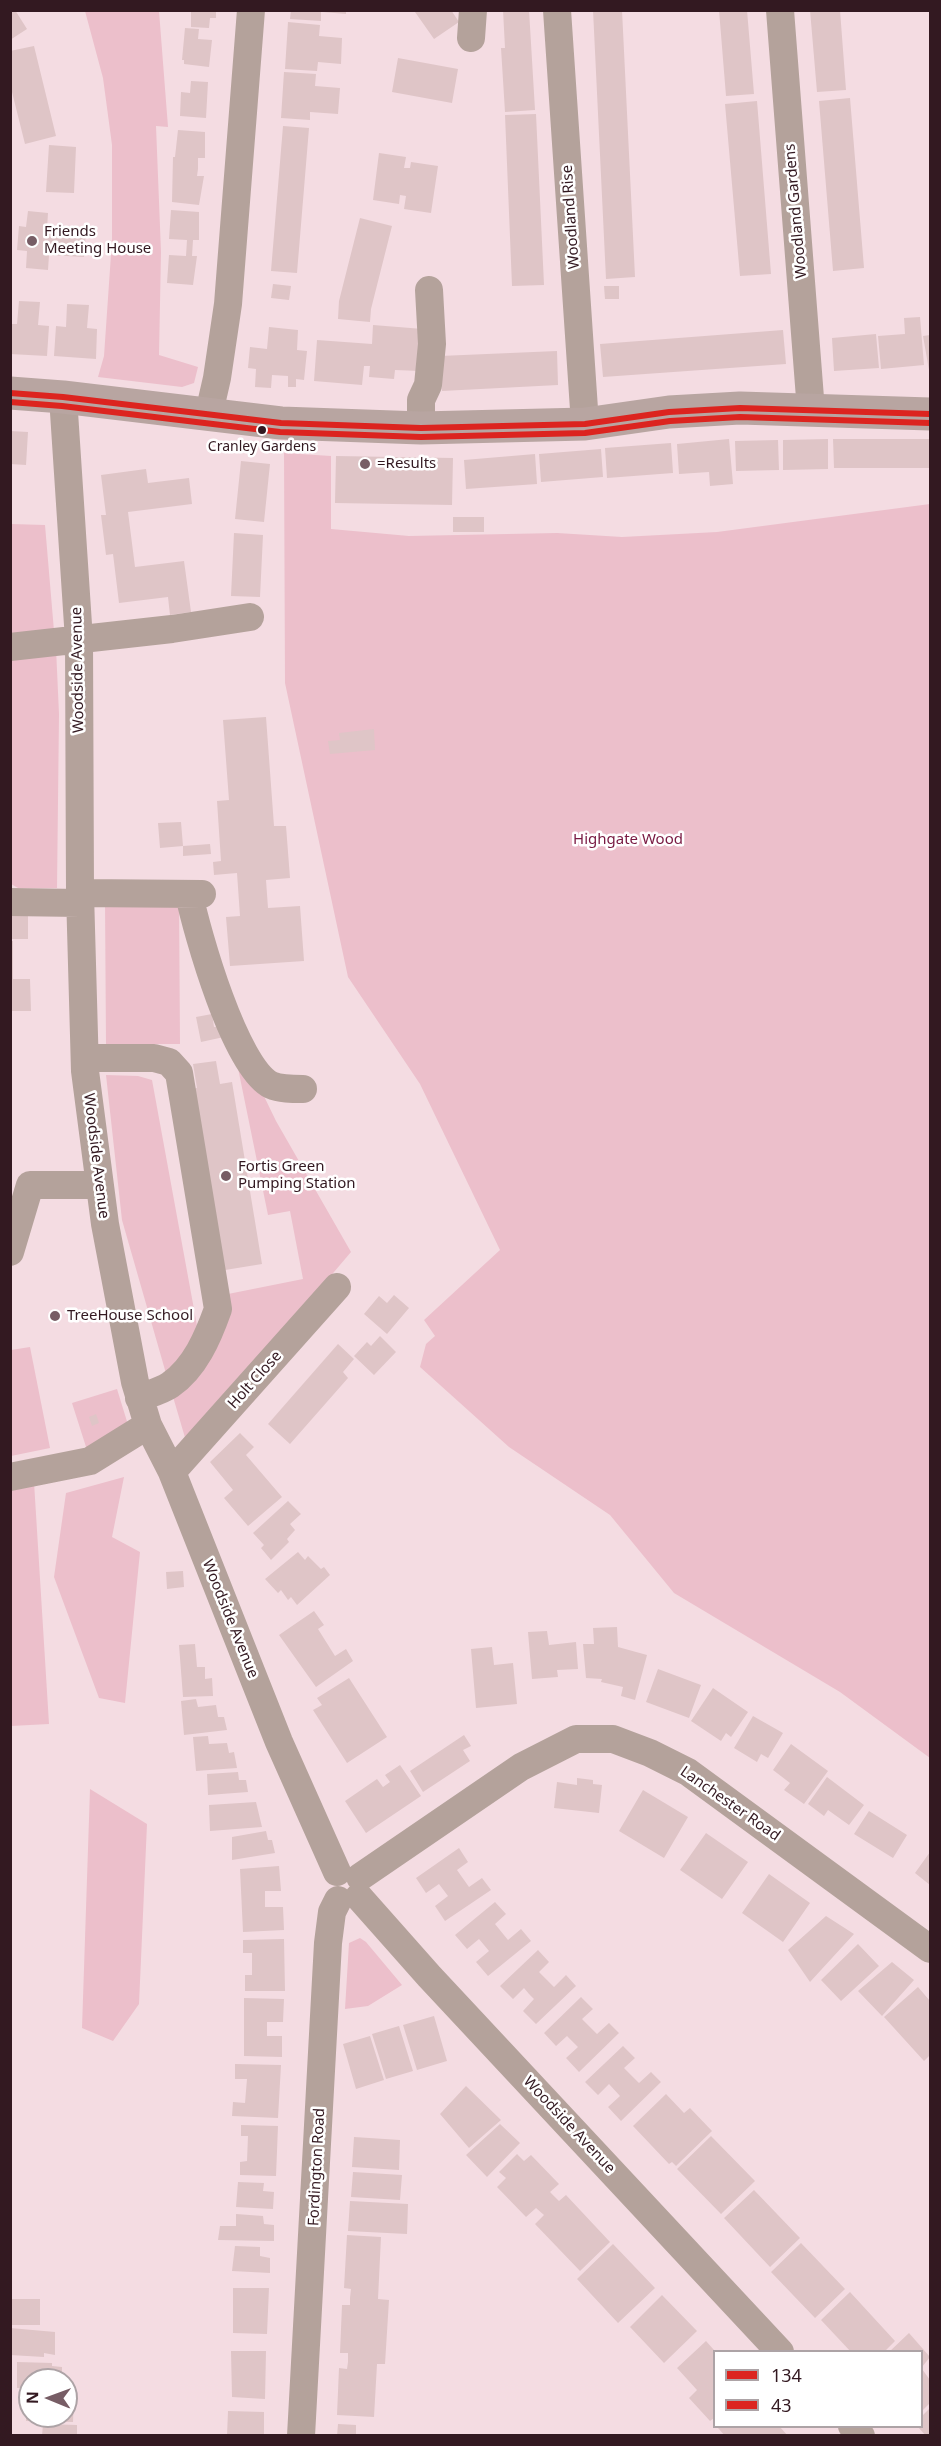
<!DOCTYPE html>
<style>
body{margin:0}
#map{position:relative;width:941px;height:2446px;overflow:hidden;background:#f4dce2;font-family:"Noto Sans",sans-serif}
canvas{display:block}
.frame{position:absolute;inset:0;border:12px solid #331921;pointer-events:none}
.legend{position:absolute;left:713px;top:2350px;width:210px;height:78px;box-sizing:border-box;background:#fff;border:2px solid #ada3a6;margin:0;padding:8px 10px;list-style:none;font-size:18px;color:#331921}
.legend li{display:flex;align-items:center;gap:12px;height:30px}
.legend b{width:30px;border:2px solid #ada3a6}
.north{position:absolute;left:18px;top:2368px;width:60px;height:60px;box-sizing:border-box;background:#fff;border:2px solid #ada3a6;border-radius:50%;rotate:271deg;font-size:16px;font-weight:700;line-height:24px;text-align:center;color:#331921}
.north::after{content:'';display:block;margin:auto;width:21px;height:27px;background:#775d65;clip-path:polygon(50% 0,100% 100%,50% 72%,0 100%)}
</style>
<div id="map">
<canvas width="941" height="2446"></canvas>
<div class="frame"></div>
<ul class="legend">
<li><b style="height:8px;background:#dc241f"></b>134</li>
<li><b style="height:8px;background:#dc241f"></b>43</li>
</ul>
<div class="north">N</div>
</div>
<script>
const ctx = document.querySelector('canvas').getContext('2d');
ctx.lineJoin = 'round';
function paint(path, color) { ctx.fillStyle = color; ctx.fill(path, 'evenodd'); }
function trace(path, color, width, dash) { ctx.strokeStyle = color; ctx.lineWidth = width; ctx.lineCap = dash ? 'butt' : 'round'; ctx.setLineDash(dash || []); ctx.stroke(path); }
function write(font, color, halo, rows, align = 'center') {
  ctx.font = font + ' "Noto Sans",sans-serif'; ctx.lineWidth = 5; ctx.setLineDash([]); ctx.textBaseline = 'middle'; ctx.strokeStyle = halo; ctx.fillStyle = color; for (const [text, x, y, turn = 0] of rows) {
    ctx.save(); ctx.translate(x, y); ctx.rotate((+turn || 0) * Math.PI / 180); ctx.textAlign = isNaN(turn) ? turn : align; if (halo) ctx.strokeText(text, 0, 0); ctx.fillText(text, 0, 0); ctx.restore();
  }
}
paint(new Path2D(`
 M85,11H159L168,127L156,126L161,252L159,355L198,367L194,383L182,387L98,377L104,356L112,240V145L103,78Z
 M284,453L331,456V529L409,536L557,533L622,537L717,532L930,504V1758L840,1692L674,1593L610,1515L509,1447L420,1367L426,1344L435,1336L424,1320L500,1250L420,1084L348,977L285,683Z
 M11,524L45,525L54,631L11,636Z
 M56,648L59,714L57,888H18L11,884V654Z
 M179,900L180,1044H106L105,901Z
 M229,1024L276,1121L351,1252L198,1432L186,1441L171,1390L228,1294L303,1279L290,1211L268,1215Z
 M106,1075L138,1076L152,1080L200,1342L167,1377L122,1220Z
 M30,1347L50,1448L11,1456V1350Z
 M117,1389L129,1428L87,1450L72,1403Z
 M124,1477L112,1537L140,1552L125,1703L99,1698L54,1577L66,1493Z
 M34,1482L49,1724L11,1726V1487Z
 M90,1789L147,1824L139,2004L113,2041L82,2028Z
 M360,1938L366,1942L402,1985L368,2006L345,2009L349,1943Z`), '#ecbfcb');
paint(new Path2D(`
 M10,10H15L27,29L10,40Z
 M191,10H216V18H210L209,28L191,27Z
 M291,10H321V21L290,19Z
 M323,10H346V14L323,12Z
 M418,10H451L459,22L434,39L415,12Z
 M503,10H529L535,110L505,112L501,48H505Z
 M593,10H622L635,277L606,279Z
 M719,10H747L754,94L726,96Z
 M810,10H840L846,90L817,92Z
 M288,22L320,25L319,36L342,38L341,64L318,62L317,71L285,69Z
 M185,28L199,29L198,39L212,40L209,67L184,64V60H182Z
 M34,46L56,136L25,144L10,84V51Z
 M398,58L458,69L452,103L392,92Z
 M284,72L316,74L315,86L340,88L338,114L310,112V120L281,118Z
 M191,81L208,82L206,118L180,116L181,92L190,93Z
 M850,98L864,268L833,271L819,101Z
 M757,101L771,274L740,276L725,104Z
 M536,114L544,285L512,286L505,115Z
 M283,126L309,128L297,273L271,271Z
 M178,130L205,132V158H198V169L197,176H204L199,205L172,202L173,157H175Z
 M49,145L76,147L74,193L46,192Z
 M379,153L406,157L404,168H410L411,162L438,166L431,213L404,209L406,196L400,195L399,204L373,200Z
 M171,210L199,212V240H193L192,256H197L193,285L167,283L169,255L186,256L187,240L169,239Z
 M28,211L48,213L47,229L86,231L84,257L49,255L48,270L26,268L27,251L17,250L19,226L26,227Z
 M360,218L392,226L371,309L370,322L338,319L339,301Z
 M273,284L291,286L289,300L271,298Z
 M604,286H619V299H605Z
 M19,301L40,302L38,325L49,326L47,356L10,354V324H17Z
 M67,304L89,305L87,328L97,329L96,359L54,356L56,326L66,327Z
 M920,317L924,365L881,369L878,336L905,334L904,318Z
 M373,325L423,329L420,371L395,370L394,379L369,377L370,366H364L362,385L314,381L317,340L372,344Z
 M269,327L298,330L297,350L307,351L304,380L296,379V387H288V376L272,375L271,388L255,387L256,369L248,368L250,347L267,349Z
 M783,330L786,364L603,377L600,344Z
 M876,334L879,368L834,371L832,338Z
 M930,335V370H929L923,336Z
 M557,351L558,385L442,391L440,356Z
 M10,431L28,432L26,465L10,464Z
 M729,439L733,484L710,486L709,472L679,474L677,444Z
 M828,439V469L783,470V440Z
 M833,439H930V468H834Z
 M778,440L779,470L736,471L735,441Z
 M671,443L673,473L607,478L605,448Z
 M601,449L603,477L541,482L539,454Z
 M535,454L537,484L466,489L464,460Z
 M336,456L453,458L452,505L335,503Z
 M241,461L270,464L264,522L235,519Z
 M146,469L148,483L189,478L192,504L128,512L135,567L184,561L191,612L170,615L168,597L119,603L113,554L106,555L101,515H106L101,475Z
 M453,517H484V532H453Z
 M234,533L263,535L260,597L231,596Z
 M266,717L274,826H286L290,878L266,880L268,908L300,906L304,961L230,966L226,917L240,916L237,873L214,875L213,862L221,861L217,801L229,800L223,720Z
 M374,729L375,750L330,754L328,741L340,740L339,733Z
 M181,822L183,846L160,848L158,823Z
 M210,844L211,854L183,856V846Z
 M10,914H28V939H10Z
 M10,941H13V979H30L31,1011H10Z
 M212,1014L214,1027L221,1026L224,1037L201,1042L196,1017Z
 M216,1061L220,1084L232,1082L262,1264L219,1271L189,1089L197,1088L193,1064Z
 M394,1295L409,1308L387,1334L364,1314L379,1296L387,1303Z
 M380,1336L396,1352L374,1375L354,1356L367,1342L371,1346Z
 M338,1344L354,1359L343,1372L348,1378L290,1444L268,1424Z
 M96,1414L99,1423L92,1426L89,1417Z
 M240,1433L254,1447L246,1455L282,1497L248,1526L224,1498L233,1490L210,1462Z
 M288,1501L301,1514L290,1524L295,1530L287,1539L289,1542L271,1560L261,1548L264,1545L253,1533Z
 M298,1552L305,1560L308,1556L321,1569L324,1567L330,1575L297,1605L291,1597L288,1600L281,1590L278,1593L265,1579Z
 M183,1571L184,1587L167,1589L166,1572Z
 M314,1611L324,1625L318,1629L335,1656L346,1649L353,1661L316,1687L279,1635Z
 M617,1627L618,1647L647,1655L635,1700L621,1696L623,1687L601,1682L602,1679L586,1678L583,1644H594L593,1628Z
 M547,1631L549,1645L576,1642L578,1669L557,1670L558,1677L532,1679L528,1632Z
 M195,1644L197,1667H205V1679L212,1678L213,1696L183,1697L179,1645Z
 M492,1647L494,1665L513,1663L517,1704L476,1708L471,1649Z
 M658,1669L701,1685L689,1718L646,1702Z
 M349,1678L387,1737L347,1763L313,1710L322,1705L317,1698Z
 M713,1688L748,1712L731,1737L726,1733L721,1741L691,1721Z
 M196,1699L198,1707L216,1705L218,1717H224L227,1730L184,1735L181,1701Z
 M753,1716L783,1733L768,1758L761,1754L757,1762L734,1748Z
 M464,1735L471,1746L463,1750L470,1761L423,1792L410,1771Z
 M208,1736L209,1744L227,1743L229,1753L234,1752L237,1768L196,1771L193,1737Z
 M791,1744L828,1771L804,1804L784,1790L790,1783L773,1770Z
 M400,1765L421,1796L366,1833L345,1801L377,1779L383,1787L390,1782L385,1775Z
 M238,1772L239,1780H246L248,1792L208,1795L207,1774Z
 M827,1777L864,1805L849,1825L828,1810L824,1816L808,1804Z
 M577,1778L593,1780V1784L602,1785L599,1813L554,1808L557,1782L577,1785Z
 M643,1790L688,1817L664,1858L619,1831Z
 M256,1802L262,1827L210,1831L209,1805Z
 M869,1811L907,1835L893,1858L854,1834Z
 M266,1831L268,1840H272L275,1853L232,1860V1837Z
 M706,1833L748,1862L722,1899L680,1870Z
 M459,1848L468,1862L457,1870L469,1887L482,1878L491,1890L445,1921L435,1906L448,1896L439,1884L426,1893L416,1878Z
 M930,1852V1885L915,1873Z
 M279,1866L281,1891H265V1907H283L284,1930L243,1932L240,1869Z
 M769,1874L810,1903L783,1942L742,1913Z
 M495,1902L506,1914L495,1924L508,1940L521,1929L531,1941L488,1976L476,1962L489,1951L479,1939L467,1949L455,1935Z
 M826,1916L854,1934L810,1982L788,1950Z
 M284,1939L285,1991H245V1975H252V1953H243V1940Z
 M858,1944L879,1966L841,2001L821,1980Z
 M538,1950L549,1962L539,1972L554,1987L566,1975L576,1986L536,2024L523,2011L534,1999L529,1994L524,1988L513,1999L500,1986Z
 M892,1962L914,1980L882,2016L858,1991Z
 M918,1987L930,2001V2055L924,2061L884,2017Z
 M581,1997L593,2009L582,2019L597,2034L609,2023L619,2033L579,2072L566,2058L578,2047L567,2036L556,2046L544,2033Z
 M244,1998L284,1999L283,2022H267V2036H282V2057L244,2056Z
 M434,2016L447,2061L417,2070L403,2025Z
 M399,2026L413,2071L386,2079L372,2034Z
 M370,2036L384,2080L356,2089L343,2044Z
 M623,2046L635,2058L624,2068L639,2083L651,2072L661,2082L621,2121L608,2107L620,2096L609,2084L598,2095L585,2082Z
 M235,2064L281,2065L278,2118L232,2116L233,2102L245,2103L247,2079H235Z
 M466,2086L501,2120L469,2148L440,2114Z
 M666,2094L684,2113L690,2108L712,2131L676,2166L672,2162L669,2164L633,2126Z
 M500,2124L520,2143L487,2177L466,2155Z
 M241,2125L278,2126L276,2176L240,2175V2162L247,2161L248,2136H241Z
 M711,2136L755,2181L721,2214L677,2169Z
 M354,2137L400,2140L399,2170L352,2167Z
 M517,2154L524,2161L531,2155L559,2184L550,2192L559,2201L566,2195L610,2242L580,2271L535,2224L544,2215L536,2208L526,2217L497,2187L506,2178L499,2172Z
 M353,2172L402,2175L400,2200L351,2197Z
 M238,2182L264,2183L263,2191L274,2192L273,2209L236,2207Z
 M754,2190L800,2238L770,2267L724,2218Z
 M350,2201L408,2204L407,2234L348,2231Z
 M236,2214L263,2216L264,2224L274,2225V2241L218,2240L220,2226H236Z
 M347,2235L381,2237L378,2299L389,2300L385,2364H377L374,2417L337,2415L339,2368L347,2369L348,2362V2353H340L342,2305H350V2298L351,2289L344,2288Z
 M801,2243L845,2289L815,2318L771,2272Z
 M613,2244L655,2288L618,2323L577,2279Z
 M235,2246L260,2247V2256L270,2258V2273L232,2271Z
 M233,2288H269L267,2334L233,2333Z
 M850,2292L895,2341L884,2352H851L821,2320Z
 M662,2295L697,2331L664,2363L630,2327Z
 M10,2299H40V2325H10Z
 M10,2328L55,2332V2355L44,2353V2357L10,2355Z
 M909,2333L930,2357L922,2367V2352H889Z
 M706,2341L714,2350V2418L710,2421L689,2398L697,2390L677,2368Z
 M231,2351H266L265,2399L232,2397Z
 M17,2362L52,2363V2366L62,2367V2380H30V2388H17Z
 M922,2369L930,2380V2403L922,2411Z
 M27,2393H30V2416H66V2394L74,2395L73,2422L26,2421Z
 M930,2408V2436H926L918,2427L922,2426V2416Z
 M228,2411L264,2412V2436H227Z
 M43,2424L77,2425V2436H42Z
 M338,2424L356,2425V2436H337Z
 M720,2427H780L788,2436H725L718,2428Z`), '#dfc5c7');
trace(new Path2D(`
 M557,10L585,424
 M780,10L811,411
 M471,38L473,10
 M63,397L79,640L80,893L85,1071L105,1224L135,1382L148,1425L172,1472L279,1742L337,1872
 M209,413L217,378L228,304L251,10
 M421,428V400L428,385L432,344L429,290
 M10,647L172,629L250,617
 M80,893L202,894
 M189,894C197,933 235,1067 271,1085C280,1089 292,1089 303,1089
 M10,902L80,903
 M85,1058H154L169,1062L179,1073L218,1309C208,1337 195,1368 170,1385C161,1391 149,1394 139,1398
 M10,1252L30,1185H99
 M172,1472L337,1287
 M10,1477L90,1461L148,1425
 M360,1877L521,1767L576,1739H613L650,1753L688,1772L930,1949
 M359,1897L429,1976L780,2352
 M852,2426L861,2436
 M301,2436L328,1943L332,1912L338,1900`), '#b4a29b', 28);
trace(new Path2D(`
 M10,393L63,397L281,423L421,428L585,424L669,412L740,408L930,414`), '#b8a5a1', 33);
trace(new Path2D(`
 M10,393L63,397L281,423L421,428L585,424L669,412L740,408L930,414`), '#dc241f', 6);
trace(new Path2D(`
 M10,402L62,406L280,432L421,437L585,433L670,421L740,417L930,423`), '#dc241f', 6);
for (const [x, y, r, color] of [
 [32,241,6,"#775d65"],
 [262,430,5,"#331921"],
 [365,464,6,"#775d65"],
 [226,1176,6,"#775d65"],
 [55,1316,6,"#775d65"]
]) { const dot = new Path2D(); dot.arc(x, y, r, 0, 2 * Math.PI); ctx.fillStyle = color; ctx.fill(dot); trace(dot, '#fff', 2); }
write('14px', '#331921', '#fff', [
 ["Cranley Gardens",262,447]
]);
write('15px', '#331921', '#fff', [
 ["Woodland Gardens",796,211,-95],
 ["Woodland Rise",571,217,-94],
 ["Woodside Avenue",78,670,-91],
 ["Woodside Avenue",96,1156,83],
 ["Holt Close",255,1380,-48],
 ["Woodside Avenue",230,1619,68],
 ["Lanchester Road",730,1804,35],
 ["Woodside Avenue",569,2125,47],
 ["Fordington Road",317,2167,-87]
]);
write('15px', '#331921', '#fff', [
 ["Friends",44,232],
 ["Meeting House",44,249],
 ["=Results",377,464],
 ["Fortis Green",238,1167],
 ["Pumping Station",238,1184],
 ["TreeHouse School",67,1316]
], 'left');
write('15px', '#781942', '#fff', [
 ["Highgate Wood",628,840]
]);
</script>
